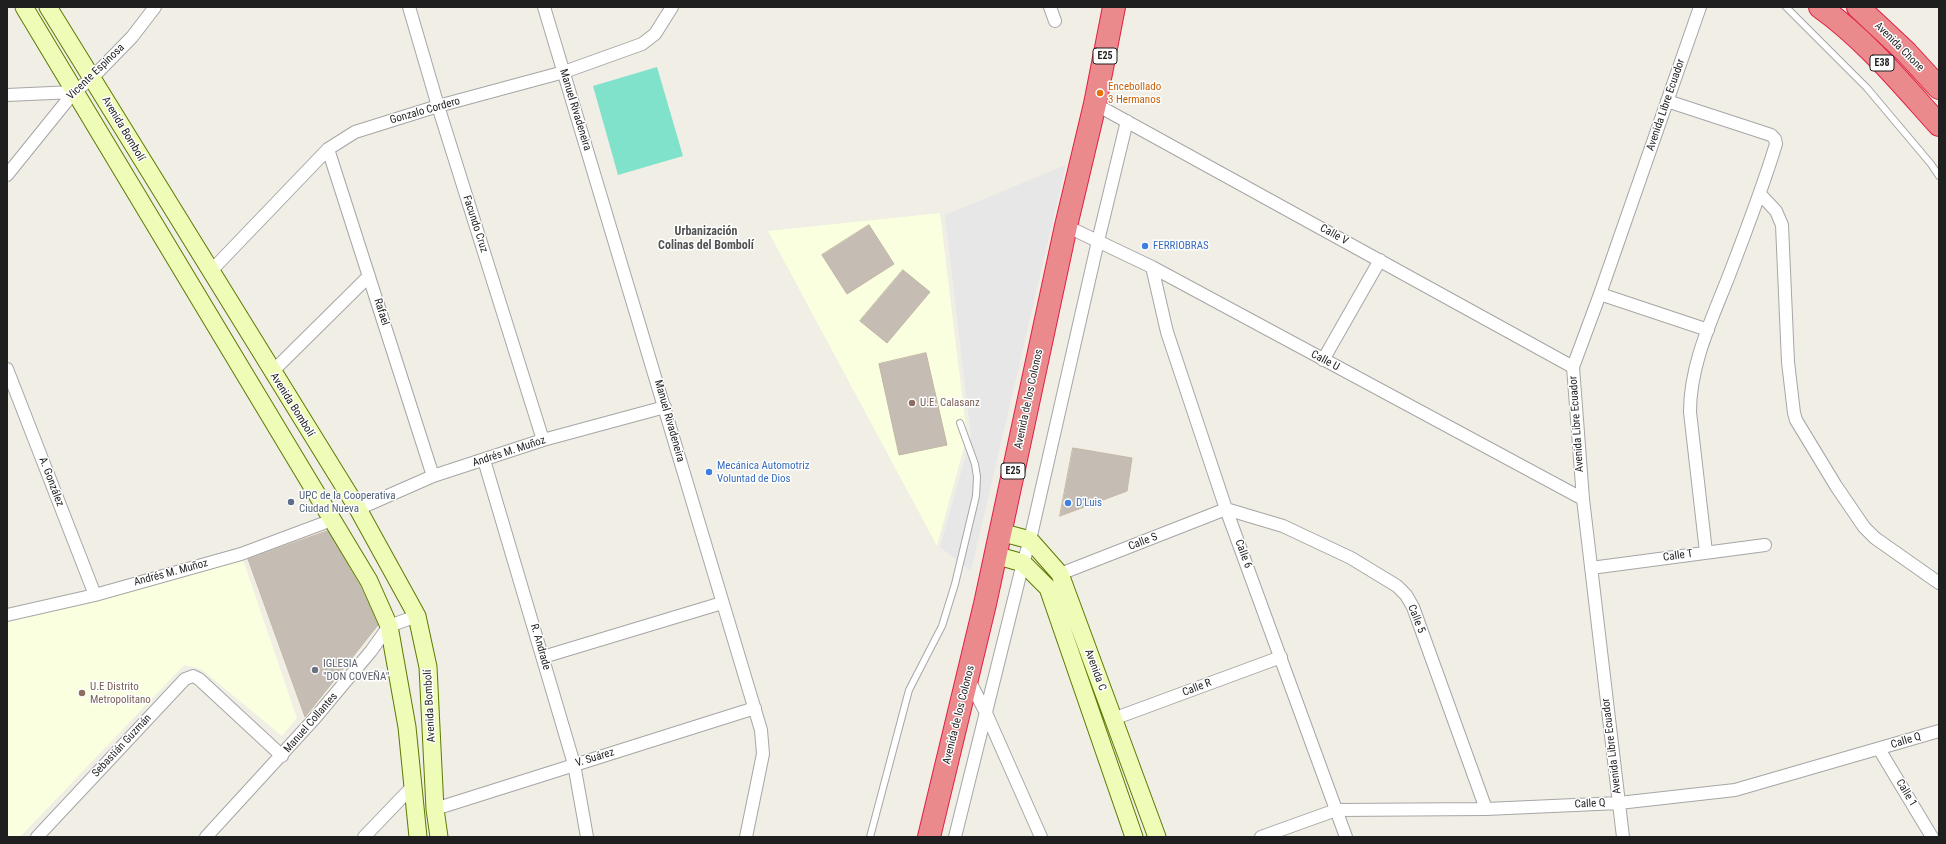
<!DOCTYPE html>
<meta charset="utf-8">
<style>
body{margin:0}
#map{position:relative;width:1946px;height:844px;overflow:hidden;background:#f0eee5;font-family:"Roboto Condensed",sans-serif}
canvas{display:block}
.frame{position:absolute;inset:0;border:8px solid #1f1f1f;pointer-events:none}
</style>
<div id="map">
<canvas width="1946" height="844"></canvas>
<div class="frame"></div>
</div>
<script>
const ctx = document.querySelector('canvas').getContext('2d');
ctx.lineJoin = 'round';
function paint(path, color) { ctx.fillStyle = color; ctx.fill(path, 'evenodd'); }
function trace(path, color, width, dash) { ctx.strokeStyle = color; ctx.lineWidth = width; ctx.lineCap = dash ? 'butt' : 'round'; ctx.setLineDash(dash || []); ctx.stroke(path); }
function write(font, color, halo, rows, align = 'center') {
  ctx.font = font + ' "Roboto Condensed",sans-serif'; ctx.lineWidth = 3; ctx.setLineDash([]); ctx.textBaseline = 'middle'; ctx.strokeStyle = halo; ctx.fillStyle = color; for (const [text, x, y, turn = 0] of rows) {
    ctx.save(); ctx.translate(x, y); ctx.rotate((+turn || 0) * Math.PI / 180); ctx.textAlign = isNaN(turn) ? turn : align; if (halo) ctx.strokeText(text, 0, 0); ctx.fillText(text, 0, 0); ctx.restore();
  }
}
paint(new Path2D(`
 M940,213L967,436L937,546L768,231Z
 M241,554L297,718L282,736L201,669L184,665L20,837H7V615Z`), '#faffdf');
paint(new Path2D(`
 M657,67L683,156L618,175L593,86Z`), '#80e2cb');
paint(new Path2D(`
 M1066,165L971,571L940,547L971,437L945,215Z`), '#e7e7e7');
const building = new Path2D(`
 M869,225L894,264L847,294L822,255Z
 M903,270L930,292L887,343L860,321Z
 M926,353L947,445L899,455L879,364Z
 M1073,448L1132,458L1127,491L1060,516Z
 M328,531L360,586L378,625L305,717L248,559Z`);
paint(building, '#c5bdb4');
trace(building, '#c2b7a6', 1);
const lane = new Path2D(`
 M1786,7L1867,88L1931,164L1939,176
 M870,837L909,690L942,626L955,584L976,496L977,477L975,464L960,423`);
const street = new Path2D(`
 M409,7L438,106L543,440
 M544,7L761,730L763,754L746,837
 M1050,7L1055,21
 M7,95L74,92
 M1667,101L1771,135L1775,139L1776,144C1762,190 1745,234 1728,278C1711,321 1690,365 1690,412L1706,552
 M1095,104L1573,367
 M328,149L433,476
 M7,175L74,92L92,78L132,37L155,7
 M1761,195L1776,211L1782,225L1788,362L1794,413L1796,420L1836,486L1864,527L1875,538L1939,583
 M1066,226L1152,267L1583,499
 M1152,267L1167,332L1226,509L1346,837
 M210,272L328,149L355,132L438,106L564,72L642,44L655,34L672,7
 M1600,294L1708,330
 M1323,360L1380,260
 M7,369L95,595
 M272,372L369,276
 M484,460L574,764L587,837
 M358,509L433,476L543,440L665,407
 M1591,568L1765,545
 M1060,574L1226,509L1283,526L1351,558L1397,586L1406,595L1413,607L1486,809
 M7,615L95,595L241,554L332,520
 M543,657L722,603
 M968,678L986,713L1041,837
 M1113,719L1281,657
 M1879,749L1932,837
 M435,809L755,708
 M37,837L185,679L193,676L199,679L282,756
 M206,837L315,718L371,651L389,626L417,616
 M364,837L412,787
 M955,837L1023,563L1030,540L1098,241L1127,121
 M1261,837L1336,810L1486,809L1619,803L1735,790L1939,731
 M1623,837L1583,499L1573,367L1600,294L1700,7`);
const secondary = new Path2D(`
 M24,7L369,581L389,626L407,727L418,837
 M48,7L358,509L417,616L428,667L435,809L439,837
 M1000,532L1030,540L1060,574L1157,837
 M995,555L1023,563L1048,588L1134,837`);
const highway = new Path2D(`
 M1820,7C1865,39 1902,84 1939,125
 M1858,7L1906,52L1939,88
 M929,837L985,604L1066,226L1095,104L1114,7`);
trace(lane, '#a6a6a6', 8);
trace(street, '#a6a6a6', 14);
trace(secondary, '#5b7b01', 19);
trace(highway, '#e11f44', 24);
trace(lane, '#fff', 6);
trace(street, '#fff', 12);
trace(secondary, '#eefcb7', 17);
trace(highway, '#ea8a8d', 22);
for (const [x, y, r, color] of [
 [1100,93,4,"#e8710a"],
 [1145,246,4,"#3f7fe0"],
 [912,403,4,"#8d6e63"],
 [709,472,4,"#3f7fe0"],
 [291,502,4,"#5c6f8a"],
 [1068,503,4,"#3f7fe0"],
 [315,670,4,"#6b7280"],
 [82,693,4,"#8d6e63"]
]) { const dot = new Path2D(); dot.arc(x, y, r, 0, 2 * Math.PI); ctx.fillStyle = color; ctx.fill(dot); trace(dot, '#fff', 1.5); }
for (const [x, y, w] of [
 [1105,56,24],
 [1882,63,24],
 [1013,471,24]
]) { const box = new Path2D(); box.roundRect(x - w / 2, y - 8, w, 16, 3); ctx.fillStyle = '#fff'; ctx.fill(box); trace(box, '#1f1f1f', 1); }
write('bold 10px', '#1f1f1f', null, [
 ["E25",1105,56],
 ["E38",1882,63],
 ["E25",1013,471]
]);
write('11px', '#1f1f1f', '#fff', [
 ["Avenida Chone",1899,47,45],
 ["Vicente Espinosa",96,72,-44],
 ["Avenida Libre Ecuador",1666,105,-71],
 ["Manuel Rivadeneira",575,110,73],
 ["Gonzalo Cordero",425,111,-16],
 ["Avenida Bombolí",123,129,59],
 ["Facundo Cruz",475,224,72],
 ["Calle V",1334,235,29],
 ["Rafael",381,312,72],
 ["Calle U",1325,361,28],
 ["Avenida de los Colonos",1029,399,-78],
 ["Avenida Bombolí",292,405,58],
 ["Manuel Rivadeneira",669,421,74],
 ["Avenida Libre Ecuador",1577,424,-94],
 ["Andrés M. Muñoz",509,452,-18],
 ["A. González",51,482,69],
 ["Calle S",1143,542,-21],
 ["Calle 6",1243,554,70],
 ["Calle T",1678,556,-8],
 ["Andrés M. Muñoz",171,573,-15],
 ["Calle 5",1416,619,68],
 ["R. Andrade",540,647,74],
 ["Avenida C",1095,670,70],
 ["Calle R",1197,688,-21],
 ["Avenida Bombolí",430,706,-93],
 ["Avenida de los Colonos",959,715,-76],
 ["Manuel Collantes",311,723,-49],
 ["Calle Q",1906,741,-17],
 ["Sebastián Guzmán",122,746,-47],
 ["Avenida Libre Ecuador",1612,746,-97],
 ["V. Suárez",595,758,-17],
 ["Calle 1",1906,793,59],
 ["Calle Q",1590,804,-3]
]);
write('11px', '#c56008', '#fff', [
 ["Encebollado",1108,87],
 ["3 Hermanos",1108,100]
], 'left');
write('11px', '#366cbe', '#fff', [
 ["FERRIOBRAS",1153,246],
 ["Mecánica Automotriz",717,466],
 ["Voluntad de Dios",717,479],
 ["D'Luis",1076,503]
], 'left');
write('11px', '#785e54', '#fff', [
 ["U.E. Calasanz",920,403],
 ["U.E Distrito",90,687],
 ["Metropolitano",90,700]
], 'left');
write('11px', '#4e5e75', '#fff', [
 ["UPC de la Cooperativa",299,496],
 ["Ciudad Nueva",299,509]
], 'left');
write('11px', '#5b616d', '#fff', [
 ["IGLESIA",323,664],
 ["\"DON COVEÑA\"",323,677]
], 'left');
write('bold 12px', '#525252', '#fff', [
 ["Urbanización",706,232],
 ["Colinas del Bombolí",706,246]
]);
</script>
